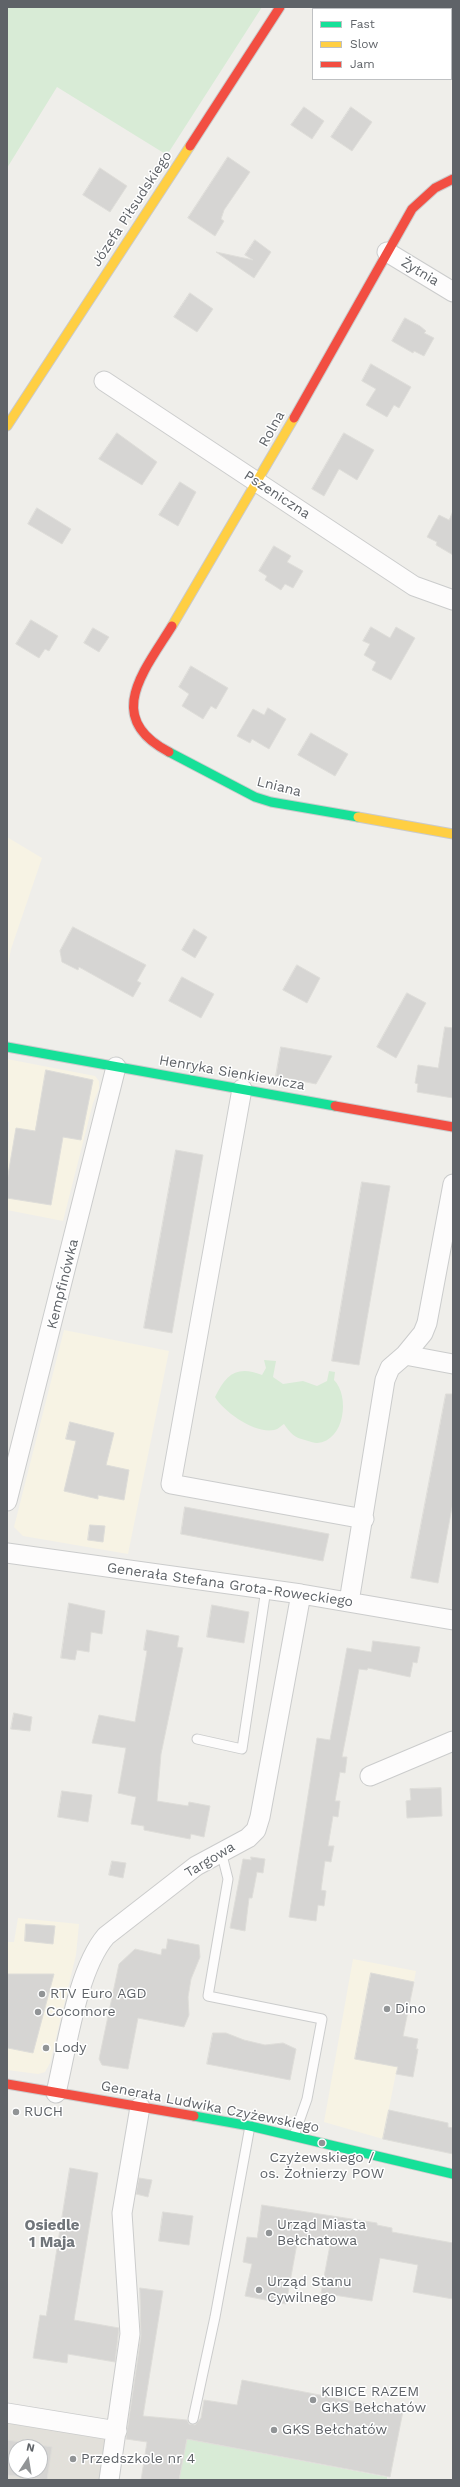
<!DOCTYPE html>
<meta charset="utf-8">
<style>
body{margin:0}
#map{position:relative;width:460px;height:2487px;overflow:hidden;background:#efeeea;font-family:"Work Sans",sans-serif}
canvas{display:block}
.frame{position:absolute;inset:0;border:8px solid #5f6368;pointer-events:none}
.legend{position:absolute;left:312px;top:8px;width:140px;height:72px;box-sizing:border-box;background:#fff;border:1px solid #bfc1c3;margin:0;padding:5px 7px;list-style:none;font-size:12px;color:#5f6368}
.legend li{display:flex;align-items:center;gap:8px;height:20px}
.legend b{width:20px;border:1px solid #bfc1c3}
.north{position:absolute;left:8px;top:2439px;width:40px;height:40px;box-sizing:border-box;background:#fff;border:1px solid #bfc1c3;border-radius:50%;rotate:12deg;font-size:11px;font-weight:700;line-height:16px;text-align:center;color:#5f6368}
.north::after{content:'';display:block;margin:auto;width:14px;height:18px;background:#919496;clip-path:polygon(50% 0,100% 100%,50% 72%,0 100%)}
</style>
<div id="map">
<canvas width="460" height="2487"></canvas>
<div class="frame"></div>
<ul class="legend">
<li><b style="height:5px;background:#16e098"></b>Fast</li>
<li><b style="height:5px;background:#ffcf43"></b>Slow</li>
<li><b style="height:5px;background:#f24e42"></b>Jam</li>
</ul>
<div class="north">N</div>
</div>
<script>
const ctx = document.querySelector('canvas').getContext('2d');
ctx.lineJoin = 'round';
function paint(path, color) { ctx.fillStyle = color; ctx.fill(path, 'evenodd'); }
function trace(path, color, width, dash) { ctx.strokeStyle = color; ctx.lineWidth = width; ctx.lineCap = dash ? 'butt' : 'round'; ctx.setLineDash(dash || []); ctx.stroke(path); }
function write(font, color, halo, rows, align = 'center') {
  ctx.font = font + ' "Work Sans",sans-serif'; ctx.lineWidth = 3; ctx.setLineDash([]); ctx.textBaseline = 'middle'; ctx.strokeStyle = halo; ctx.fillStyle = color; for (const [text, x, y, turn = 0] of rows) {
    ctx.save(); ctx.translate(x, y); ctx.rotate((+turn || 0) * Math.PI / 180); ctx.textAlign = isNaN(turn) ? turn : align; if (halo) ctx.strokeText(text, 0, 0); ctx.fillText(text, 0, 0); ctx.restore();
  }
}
paint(new Path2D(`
 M7,837L42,858L11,949L7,969Z
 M7,1059L95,1076L99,1081V1089L93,1103L63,1221L7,1210L9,1122L7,1121Z
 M64,1330L169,1351L128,1554L23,1536L14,1527Z
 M18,1918L79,1924L76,1955L50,2063L45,2072L38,2074L7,2070V1942H14Z
 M353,1959L416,1971L383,2139L324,2122Z`), '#f7f3e4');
paint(new Path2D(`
 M7,2422L110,2439L103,2480H7ZM16,2447H40V2471H16Z`), '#e2e0da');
paint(new Path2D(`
 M7,7H262L167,155L57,87L7,168Z
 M264,1360L276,1361L273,1377L283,1384L303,1381L317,1386L327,1381L329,1371L335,1372L334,1380C350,1396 345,1441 317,1443C314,1443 309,1441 305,1440C295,1438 290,1433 284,1424C281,1426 277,1430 274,1430C255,1434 224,1412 215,1397C226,1374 237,1365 262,1375L266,1368Z
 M187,2439L387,2477V2480H179Z`), '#d8ebd6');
const building = new Path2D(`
 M304,107L324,121L312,139L291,125Z
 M351,107L372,122L352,151L331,137Z
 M228,157L250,172L224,210L221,219L224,221L215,236L188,218Z
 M100,168L127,186L110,212L83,195Z
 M255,240L271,252L254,278L216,252L253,260L245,255Z
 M190,293L213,309L197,332L174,317Z
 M405,318L420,326L426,331L424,333L434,338L424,356L414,351L413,353L392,341Z
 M371,364L411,387L399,408L394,405L387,417L366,405L376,389L362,381Z
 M117,433L157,462L142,485L99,459Z
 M344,433L374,450L357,480L339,469L324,496L312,489Z
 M180,482L196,492L178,526L159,515Z
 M37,508L71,529L62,544L28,524Z
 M453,511V555L436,545L437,542L427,537L439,515L449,520Z
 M274,546L291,556L287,562L303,571L293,588L285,584L281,590L265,580L267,576L259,571Z
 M31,620L58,636L49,651L45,649L39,658L16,644Z
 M371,627L390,638L396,627L415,638L391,680L372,670L376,662L364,655L370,644L363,641Z
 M93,628L109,637L99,652L84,643Z
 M191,666L228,688L216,709L211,706L203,719L182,706L189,694L179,687Z
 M268,708L286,719L269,749L252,739L250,743L237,736L253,709L264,715Z
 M311,733L348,754L335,776L298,755Z
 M73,927L146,965L137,981L141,983L133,997L79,967L78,970L62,962L60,951Z
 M194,929L207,937L195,958L182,950Z
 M297,965L320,978L307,1003L283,990Z
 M182,977L214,994L201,1018L169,1001Z
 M407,993L426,1003L396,1058L377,1047Z
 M445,1027L453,1028V1098L417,1092L418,1084L415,1083L418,1065L438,1068Z
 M281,1047L332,1056L316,1084L276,1076Z
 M46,1070L93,1080L81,1140L63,1137L51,1205L7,1198V1181L16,1128L35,1131Z
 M176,1150L203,1155L172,1333L144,1328Z
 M362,1182L390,1186L359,1365L332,1361Z
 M446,1394H453V1502L438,1583L411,1578Z
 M70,1422L114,1433L106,1465L129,1470L124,1500L98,1495V1499L64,1491L76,1441L66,1439Z
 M185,1507L329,1534L323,1561L181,1534Z
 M90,1525L105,1526L103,1542L88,1540Z
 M69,1603L105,1611L102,1634L91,1632L89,1652L77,1650L75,1660L61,1658Z
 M212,1605L249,1612L244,1643L207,1637Z
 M147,1630L179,1636L177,1647L183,1648L161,1754L157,1801L188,1806L189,1802L210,1806L204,1837L191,1834L190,1839L144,1830V1826L131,1824L136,1797L118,1793L126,1748L92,1743L99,1715L135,1722L147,1651L144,1650Z
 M373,1641L420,1647L417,1663L413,1662L410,1677L368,1668L367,1670L359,1669L342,1757H347L345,1773L340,1772L335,1801H340L338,1817L333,1816L328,1846H334L331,1862L325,1861L321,1890L326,1891L324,1906L318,1905L316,1921L289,1917L317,1738L330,1740L347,1648L371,1652Z
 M14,1713L32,1717L30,1731L11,1729Z
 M441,1788L442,1816L407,1818L406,1801L411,1800L410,1789Z
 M62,1791L92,1795L88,1822L58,1817Z
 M251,1857L265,1859L263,1873L257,1872L252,1898H249L245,1931L230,1928L243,1859L251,1860Z
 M112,1861L126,1863L123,1878L109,1875Z
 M26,1924L55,1926L53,1944L25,1941Z
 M168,1939L199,1945L200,1957L191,1979L188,1997L189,2015L184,2027L138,2018L128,2069L102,2065L99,2059L119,1964L135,1949L161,1955L162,1949H166Z
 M371,1973L414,1982L403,2036L418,2039L416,2049H418L413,2077L396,2074L398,2067L355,2059Z
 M7,1974H54L33,2053L8,2048Z
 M213,2033H226L244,2040L265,2045L283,2043L296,2049L290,2080L207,2064Z
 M389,2110L448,2123V2127L453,2128V2154L383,2139Z
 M70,2168L98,2173L74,2320L119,2328L115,2362L68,2354L67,2363L33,2358L40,2315L46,2316Z
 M139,2178L152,2180L148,2197L136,2194Z
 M262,2205L377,2223V2225L392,2228V2232L453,2243V2299L413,2292L418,2265L380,2258L372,2301L321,2293L330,2245L298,2238L286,2304L245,2296L252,2264L243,2262L247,2237L257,2238Z
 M163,2212L193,2216L189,2245L159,2241Z
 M140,2288L163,2291L143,2416L187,2420L189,2424L195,2425L201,2418L204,2400L237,2405L242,2380L403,2411L390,2477L187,2439L179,2480H141L147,2442L126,2439L141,2336Z
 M7,2440L52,2447L47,2480L7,2475ZM16,2447H40V2471H16Z`);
paint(building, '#d6d5d3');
trace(building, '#deddd9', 1);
const lane = new Path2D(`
 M197,1739L242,1749L266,1589
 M221,1851L228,1879L208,1996L322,2019L307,2099L294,2136
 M193,2419L215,2317L250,2126`);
const street = new Path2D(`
 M387,252L453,292
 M104,381L414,586L453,600
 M242,1089L171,1484L364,1519
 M405,1355L423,1333L427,1323L453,1184
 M7,1501L116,1067
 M7,1553L301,1594L453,1620
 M349,1602L385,1380L390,1368L405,1355L453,1364
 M370,1776L453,1741
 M56,2093C67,2047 77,1970 106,1936L196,1866L248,1838L256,1830L260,1817L301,1594
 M7,2413L117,2431
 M109,2480L130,2334L122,2213L140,2107`);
const fast = new Path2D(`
 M169,752L255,797L271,802L358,817
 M7,1047L335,1106
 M194,2116L250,2126L453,2174`);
const slow = new Path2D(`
 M7,426L190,146
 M172,626L294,418
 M358,817L453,834`);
const jam = new Path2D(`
 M190,146L280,7
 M294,418L412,209L435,188L453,179
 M169,752C103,718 144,671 172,626
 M335,1106L453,1127
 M7,2084L194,2116`);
trace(lane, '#cbcccc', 11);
trace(street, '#cbcccc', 21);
trace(fast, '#cacacb', 11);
trace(slow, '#cacacb', 11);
trace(jam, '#cacacb', 11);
trace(lane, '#fdfcfc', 9);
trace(street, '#fdfcfc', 19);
trace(fast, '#16e098', 9);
trace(slow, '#ffcf43', 9);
trace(jam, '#f24e42', 9);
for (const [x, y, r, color] of [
 [42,1994,4,"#919496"],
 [387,2009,4,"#919496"],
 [38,2012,4,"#919496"],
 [46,2048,4,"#919496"],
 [16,2112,4,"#919496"],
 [322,2143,4,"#919496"],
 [269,2233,4,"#919496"],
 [259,2290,4,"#919496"],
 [313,2400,4,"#919496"],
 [274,2430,4,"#919496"],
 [73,2459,4,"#919496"]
]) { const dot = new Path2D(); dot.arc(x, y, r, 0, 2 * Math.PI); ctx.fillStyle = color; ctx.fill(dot); trace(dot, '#fff', 1.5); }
write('14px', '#5f6368', '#fff', [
 ["Józefa Piłsudskiego",132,209,-57],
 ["Żytnia",420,272,31],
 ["Rolna",272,429,-61],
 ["Pszeniczna",277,495,33],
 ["Lniana",279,787,14],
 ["Henryka Sienkiewicza",232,1073,10],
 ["Kempfinówka",63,1284,-76],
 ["Generała Stefana Grota-Roweckiego",230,1585,8],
 ["Targowa",210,1860,-31],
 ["Generała Ludwika Czyżewskiego",210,2107,11]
]);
write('14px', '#5f6368', '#fff', [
 ["RTV Euro AGD",50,1994],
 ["Dino",395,2009],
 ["Cocomore",46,2012],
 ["Lody",54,2048],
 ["RUCH",24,2112],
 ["Czyżewskiego /",322,2158,"center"],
 ["os. Żołnierzy POW",322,2174,"center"],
 ["Urząd Miasta",277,2225],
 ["Bełchatowa",277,2241],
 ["Urząd Stanu",267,2282],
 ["Cywilnego",267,2298],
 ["KIBICE RAZEM",321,2392],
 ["GKS Bełchatów",321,2408],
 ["GKS Bełchatów",282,2430],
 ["Przedszkole nr 4",81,2459]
], 'left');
write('bold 15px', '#70757a', '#fff', [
 ["Osiedle",52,2226],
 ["1 Maja",52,2243]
]);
</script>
